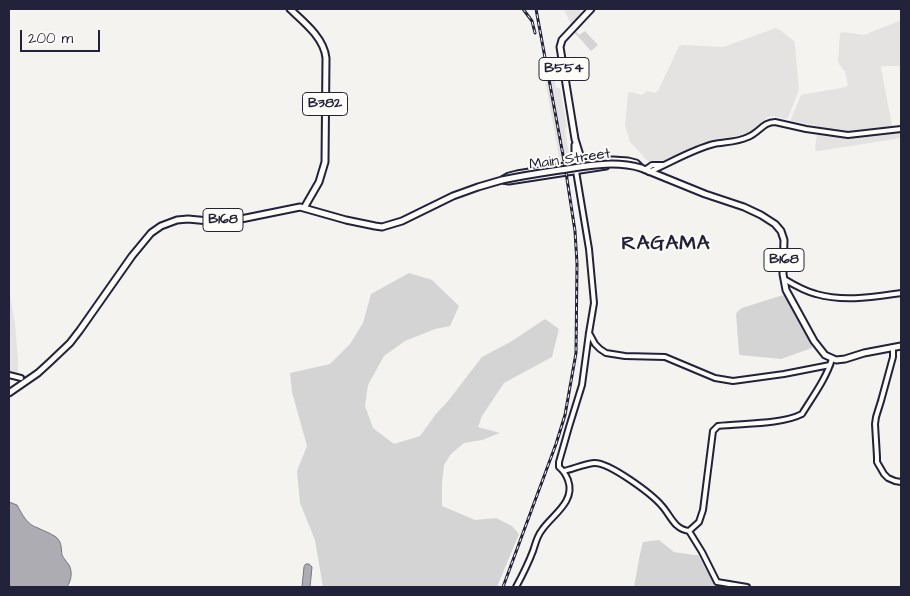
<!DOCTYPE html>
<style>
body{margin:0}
#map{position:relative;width:910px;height:596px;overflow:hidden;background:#f4f3ef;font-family:"Architects Daughter",sans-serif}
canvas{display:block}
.frame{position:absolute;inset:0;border:10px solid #22223b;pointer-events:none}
.scale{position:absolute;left:20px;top:30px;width:80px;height:22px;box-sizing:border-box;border:2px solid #22223b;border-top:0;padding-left:6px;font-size:15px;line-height:18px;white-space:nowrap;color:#22223b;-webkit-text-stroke:4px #fdfcf7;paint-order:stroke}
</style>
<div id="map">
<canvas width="910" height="596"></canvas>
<div class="frame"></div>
<div class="scale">200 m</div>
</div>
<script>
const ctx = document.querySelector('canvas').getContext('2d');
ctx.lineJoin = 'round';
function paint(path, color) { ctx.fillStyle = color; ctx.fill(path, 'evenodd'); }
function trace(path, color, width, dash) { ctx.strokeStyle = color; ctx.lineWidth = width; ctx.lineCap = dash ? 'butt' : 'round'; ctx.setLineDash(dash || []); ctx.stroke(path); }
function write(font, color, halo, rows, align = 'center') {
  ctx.font = font + ' "Architects Daughter",sans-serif'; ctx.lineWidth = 4; ctx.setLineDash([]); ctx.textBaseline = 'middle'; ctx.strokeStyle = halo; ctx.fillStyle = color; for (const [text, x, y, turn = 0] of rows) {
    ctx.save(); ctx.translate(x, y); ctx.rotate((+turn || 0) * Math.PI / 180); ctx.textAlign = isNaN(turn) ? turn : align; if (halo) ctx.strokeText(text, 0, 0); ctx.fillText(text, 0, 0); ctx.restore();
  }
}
paint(new Path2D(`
 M564,9H580L582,16L572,27Z
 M901,19V66H882L881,68L893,130L901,131V138L819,151H816L815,149L818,126L791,121V119L800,97L801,95L846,87L848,85L845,72L839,64L838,61L840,33L844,32L864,35L899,21Z
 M776,28L780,30L794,41L795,45L799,90L788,118L786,119L772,116L768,117L751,131L748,133L713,141L686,151L669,160L649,161L647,160L630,142L625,125L628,93L630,92L642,95L647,91L655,93L658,91L679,46L683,45L723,47Z
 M552,67L556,88H560L567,127L565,128L570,161L560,163L543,68Z
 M9,289L15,324L18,360V378L9,375Z`), '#e4e3e2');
paint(new Path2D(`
 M575,30L579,35L585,31L598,45L591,51L574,32Z
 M409,273L432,280L459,306L450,326L435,329L405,341L384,356L368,385L365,406L373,428L394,444L420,436L436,414L448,401L482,357L512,341L545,319L559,329L552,357L504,383L482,416L478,427L500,433L482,440L464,443L451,454L444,465L442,483V506L475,520L496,518L512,526L519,534L497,587H323L315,540L300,503L297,471L307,446L292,392L290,373L330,364L350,344L363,323L371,294Z
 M783,295L785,296L812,346V348L781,359L740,355L739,353L736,314L738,311L742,308Z
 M659,540L674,552L694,555H698L716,587H634L640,554L643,542Z`), '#d5d4d5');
const water = new Path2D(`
 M9,502L17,505C22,514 27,525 38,528C44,531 50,533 56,537C62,542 61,548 62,555C64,559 66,561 69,565C73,572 71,581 67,587H14L9,586Z
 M306,564H309L312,567L310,587H302L304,567Z`);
paint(water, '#acacb2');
trace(water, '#757582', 1);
const tertiary = new Path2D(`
 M645,170L652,165H663
 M649,172C670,163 693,149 714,144C725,142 738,142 748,137C759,133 763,122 775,122L806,129L848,135L901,129
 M784,279C794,285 804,291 816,294C844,302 872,297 901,293
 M589,333L595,344L600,349L606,353L625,356L665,357L715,378L733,381L784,374L830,365
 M893,348V357L881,401L876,417L875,424L877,457V462L884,474L888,478L895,481L901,482
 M9,375L21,378
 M564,471C573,469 584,464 594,463C609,462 652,494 662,506C671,516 674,529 689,531
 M516,587C522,576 528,564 533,551C535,545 537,536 542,530C552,515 576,502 568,480C566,475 564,471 559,467V462L569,427L582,385L589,333L594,303L589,249L576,171
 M747,587L717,582L702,552L689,531L699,522L703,510L713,431L718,426C742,423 780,425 802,414C813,396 826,379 832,359`);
const primary = new Path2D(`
 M290,9C304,22 324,38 326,58L325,162L319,182L304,208
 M583,165L575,139L560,47L562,40L591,9
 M575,166V145
 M502,180L509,176L517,174L596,161L613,160L628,161L636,163L641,168L705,194L744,207L761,215L775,224L781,231L784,240L783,274L786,290L814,341L825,355L836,360L845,359L864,353L901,346
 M9,393L38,373L50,362L70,343L80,330L132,256L151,233L161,226L177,220L188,219L209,221L241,219L300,207L346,220L375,226L382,227L402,221L453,196L478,187L502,180L509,181L606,166`);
trace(tertiary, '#22223b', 8);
trace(primary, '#22223b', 9);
trace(tertiary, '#fdfcf7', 4);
trace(primary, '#fdfcf7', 5);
const rail = new Path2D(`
 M523,9L532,21L535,33
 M503,587L556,444L565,415L576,353L577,264L575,231L565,166L536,9`);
trace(rail, '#22223b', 3);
trace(rail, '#fdfcf7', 1, [4]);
const primaryBridge = new Path2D(`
 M502,180C521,176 540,173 560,170C587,166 614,160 641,168`);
trace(primaryBridge, '#22223b', 9, []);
trace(primaryBridge, '#fdfcf7', 5);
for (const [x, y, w] of [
 [564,69,50],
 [325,104,45],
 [223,220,40],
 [784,260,40]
]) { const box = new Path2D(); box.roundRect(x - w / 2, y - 11.5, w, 23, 4); ctx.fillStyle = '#fdfcf7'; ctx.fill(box); trace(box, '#22223b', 1); }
write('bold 14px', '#22223b', null, [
 ["B554",564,69],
 ["B382",325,104],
 ["B168",223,220],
 ["B168",784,260]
]);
write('15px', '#22223b', '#fdfcf7', [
 ["Main Street",570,160,-8]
]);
ctx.letterSpacing = '1px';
write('bold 20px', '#22223b', '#fdfcf7', [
 ["RAGAMA",666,245]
]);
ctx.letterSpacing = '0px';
</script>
